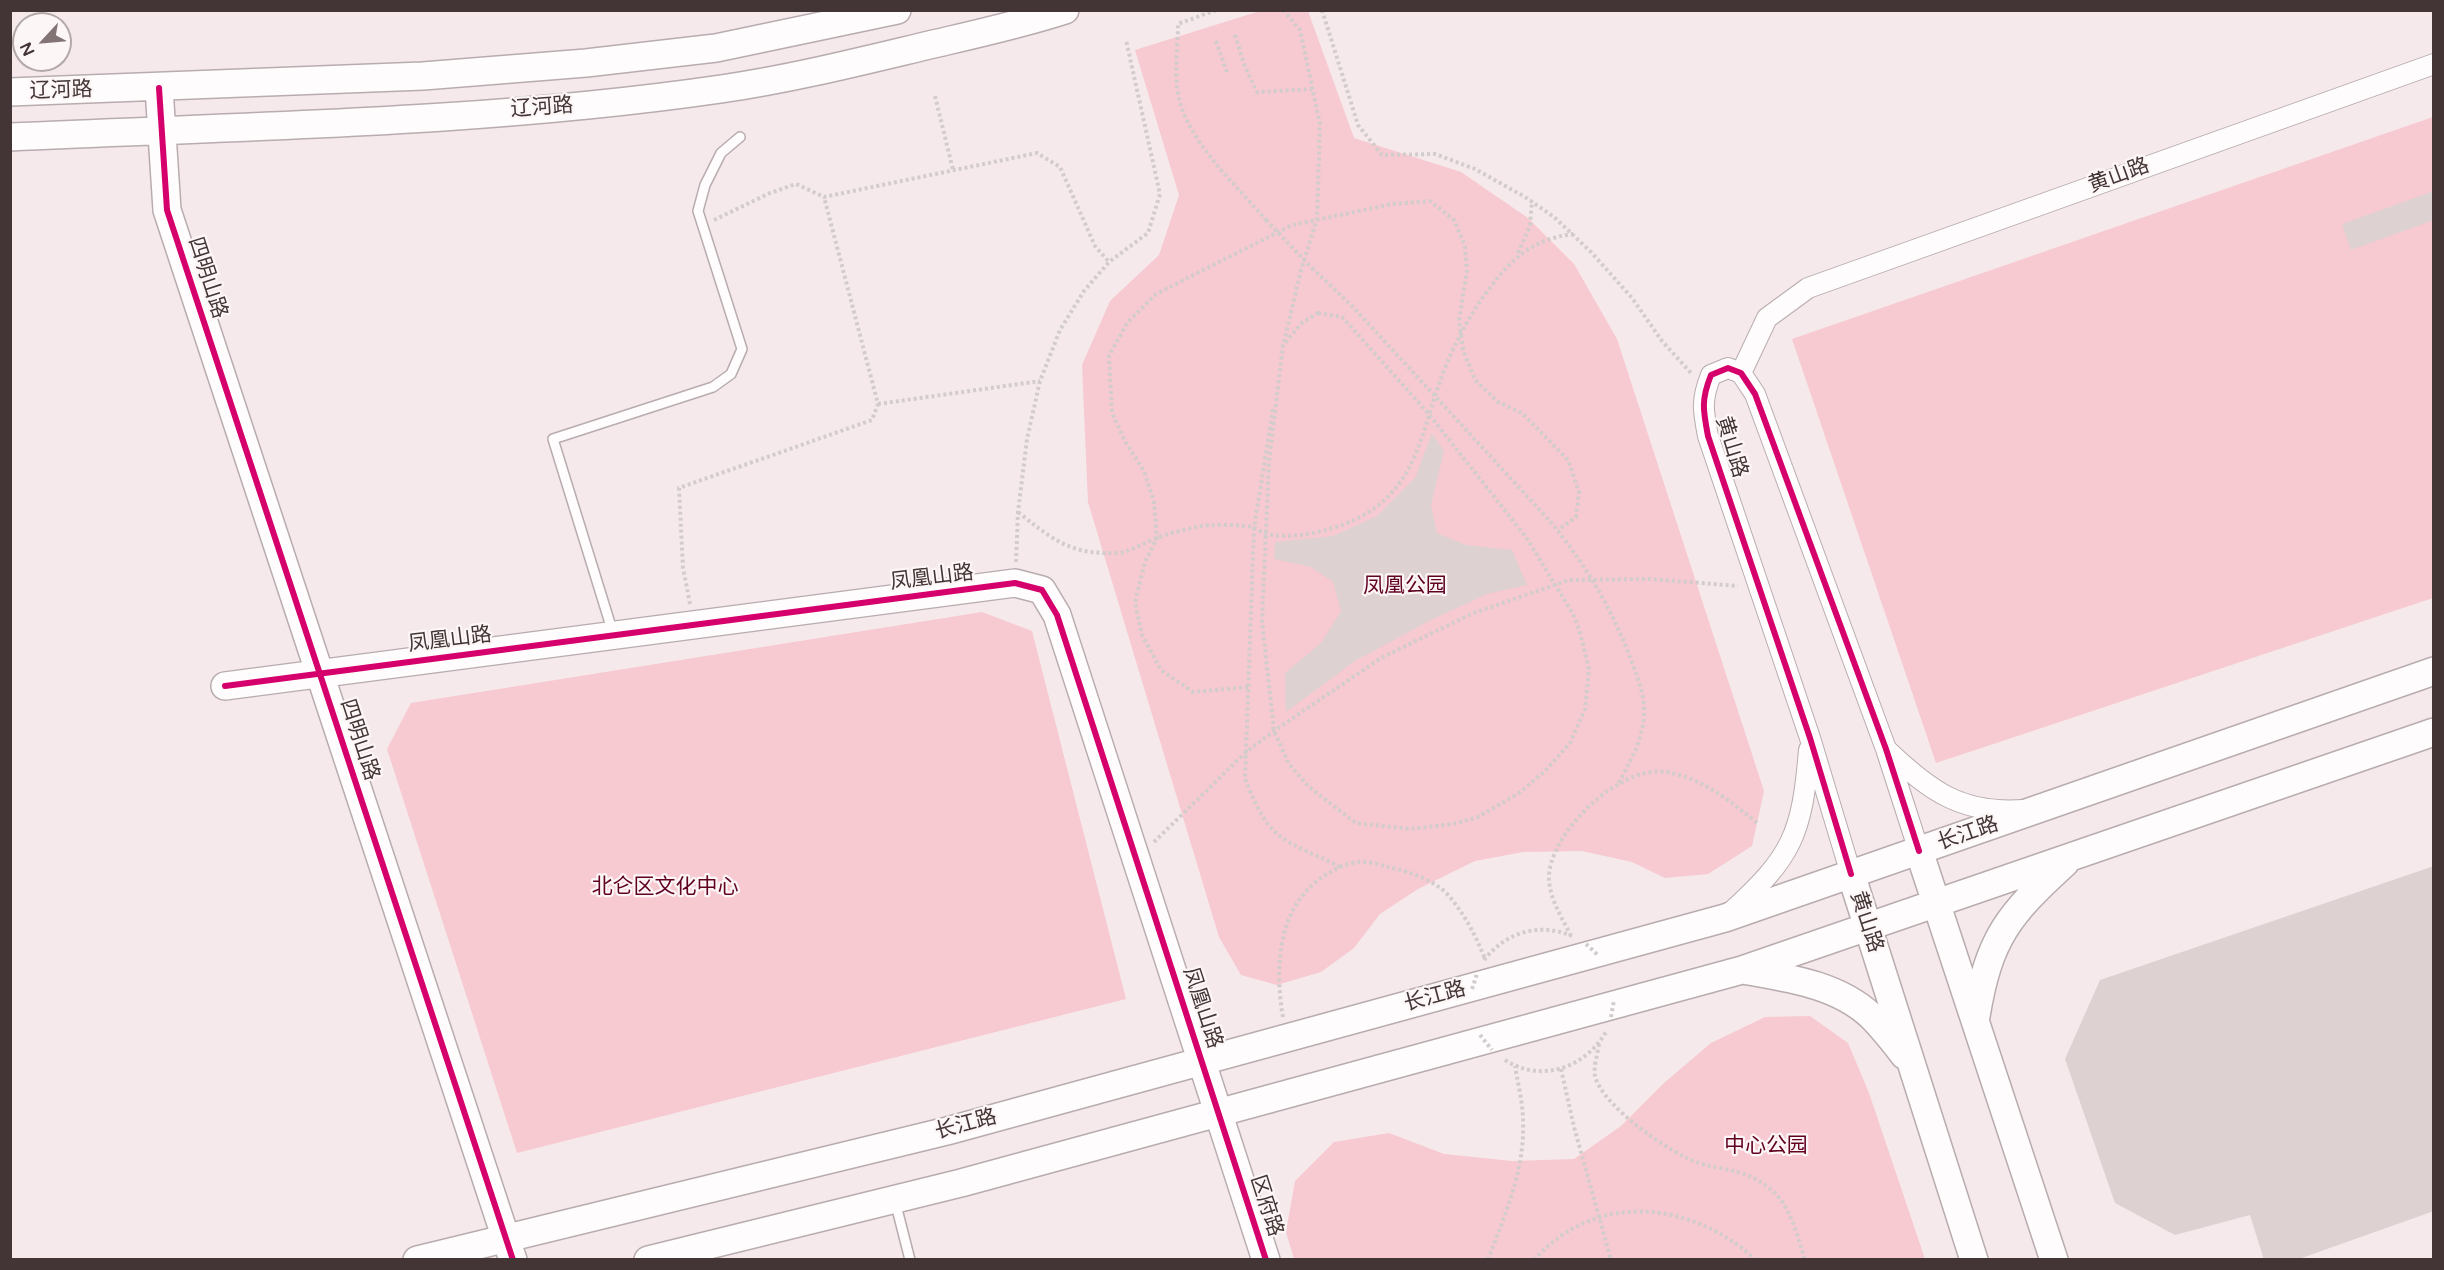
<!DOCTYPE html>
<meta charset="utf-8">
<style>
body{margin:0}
#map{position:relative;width:2444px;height:1270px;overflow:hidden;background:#f6e9eb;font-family:"Varela Round",sans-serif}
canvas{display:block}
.frame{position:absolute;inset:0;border:12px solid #433536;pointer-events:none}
.north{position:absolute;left:12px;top:12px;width:60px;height:60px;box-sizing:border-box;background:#fdf6f6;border:2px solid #b3a9a9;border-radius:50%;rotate:244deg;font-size:16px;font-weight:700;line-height:24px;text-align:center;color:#433536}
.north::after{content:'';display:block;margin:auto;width:21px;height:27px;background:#827475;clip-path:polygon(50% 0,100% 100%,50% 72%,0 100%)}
</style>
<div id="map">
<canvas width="2444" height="1270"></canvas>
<div class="frame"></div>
<div class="north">N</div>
</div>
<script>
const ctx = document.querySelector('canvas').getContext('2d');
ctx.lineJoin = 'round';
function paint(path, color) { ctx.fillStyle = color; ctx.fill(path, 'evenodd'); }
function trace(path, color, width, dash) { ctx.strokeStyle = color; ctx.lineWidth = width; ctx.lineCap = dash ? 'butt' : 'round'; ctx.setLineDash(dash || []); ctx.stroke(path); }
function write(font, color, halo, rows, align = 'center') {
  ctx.font = font + ' "Varela Round","Noto Sans SC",sans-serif'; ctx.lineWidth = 4.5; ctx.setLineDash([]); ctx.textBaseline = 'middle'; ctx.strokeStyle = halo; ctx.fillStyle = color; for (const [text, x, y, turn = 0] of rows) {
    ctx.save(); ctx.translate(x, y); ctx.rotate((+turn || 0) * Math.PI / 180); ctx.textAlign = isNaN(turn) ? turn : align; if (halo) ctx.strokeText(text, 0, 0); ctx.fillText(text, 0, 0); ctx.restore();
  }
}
paint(new Path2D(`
 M1260,11H1308L1354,138L1461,172L1528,218L1574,264L1617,339L1764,791L1752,846L1708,874L1665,878L1632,862L1582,851L1523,852L1475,861L1418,889L1380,914L1354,948L1321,972L1277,985L1241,975L1219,937L1088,502L1082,365L1110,301L1159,255L1179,195L1135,50Z
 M2433,117V598L1936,763L1792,339Z
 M982,612L1032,631L1126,999L517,1153L387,749L411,703Z
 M1810,1016L1848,1043L1869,1093L1925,1259H1294L1286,1232L1295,1181L1334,1142L1389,1133L1444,1154L1512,1161L1574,1159L1621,1126L1664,1083L1711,1043L1765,1017Z`), '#f7c9d0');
paint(new Path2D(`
 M2434,191V220L2351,250L2342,224Z
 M1432,433L1444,451L1431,505L1437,533L1466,545L1512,550L1527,585L1487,594L1429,621L1355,661L1286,712L1285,673L1321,643L1341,611L1333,582L1311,567L1274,559L1275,542L1333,536L1377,516L1415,478Z
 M2434,866V1211L2296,1260H2264L2250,1215L2175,1235L2115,1203L2065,1059L2100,980Z`), '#ded1d2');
const lane = new Path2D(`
 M613,633L553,439L713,387L731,374L742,349L698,211L705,185L721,153L740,137
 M895,1201L910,1260`);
const street = new Path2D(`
 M1741,373L1767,318L1808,288L2434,64
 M1888,751C1930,791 1961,814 2023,810
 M1851,874L1810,738L1708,436C1703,410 1701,400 1711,375L1728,368L1741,373L1755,394L1886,749L1919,851
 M1730,913C1793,856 1802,834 1809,750`);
const secondary = new Path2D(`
 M159,88L167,210L513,1260
 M10,92L423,76L586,63L716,48L897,10
 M10,137C247,126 486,123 721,89C790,79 858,62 925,46C972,35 1019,25 1065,10
 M225,686L1015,583L1042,590L1057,615L1266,1260
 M1919,851L2054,1260
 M1851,874L1974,1260
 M1743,970C1787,978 1837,984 1871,1016C1883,1028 1894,1042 1904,1055
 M1976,1016C1989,938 2008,915 2065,863
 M417,1260L947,1131L1725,918L2434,671
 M648,1260L961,1183L1742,970L2434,732`);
trace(lane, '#b8acae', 12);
trace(street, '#b8acae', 22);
trace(secondary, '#b8acae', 30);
trace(new Path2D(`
 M1216,10L1178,24C1178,46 1174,71 1178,93C1185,139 1236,185 1266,220
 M1283,10L1300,30L1320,124L1317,219L1301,270L1284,342
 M1322,10L1358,125L1382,155L1435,154L1475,169L1525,197L1554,217L1592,253L1632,298L1662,341L1691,373
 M1235,35L1245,67L1257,92L1314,89
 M1216,41L1227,73
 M935,96L953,170
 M714,220L770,193L796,184L824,197L1037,153L1060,167L1095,246L1109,262
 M1518,253L1530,226L1532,201
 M1312,268L1354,308L1548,519C1584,562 1610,605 1630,657C1636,673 1643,690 1644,706C1646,735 1631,760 1618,784
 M1318,313L1342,317L1428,413L1526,537L1573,614L1579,629L1589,669L1585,709L1570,743L1544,772L1519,793L1478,817L1453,824L1410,829L1356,823L1309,787L1289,764L1274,731L1262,621L1269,462L1283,345L1302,323Z
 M878,404L1040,381
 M1273,409L1254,528L1245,779C1252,796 1260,816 1273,830C1290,847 1319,855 1340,867
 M1018,512C1047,535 1067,553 1106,553C1111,553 1118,554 1124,552C1135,549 1146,542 1157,538C1170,533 1183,530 1196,527C1208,524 1244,524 1255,528C1259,530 1263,533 1267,534C1293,540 1328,531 1352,521C1420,490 1421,428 1445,368C1457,338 1472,311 1492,285C1514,256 1535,239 1573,234
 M1016,562L1018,512L1027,439L1040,381L1060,330L1084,291L1109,262L1148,233L1160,194L1126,40
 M690,604L683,568L679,488L872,420L878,404L824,197
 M1248,687L1193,692L1161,670L1142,635L1135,602L1145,562L1157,538L1154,502L1144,471L1126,443L1112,413L1109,356L1127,323L1156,294L1292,225L1392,204L1430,201L1454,220L1465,246L1467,271L1459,320L1463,350L1475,380L1498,402L1522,413L1568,460L1579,492L1576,517L1558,530
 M1154,842L1245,753L1274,731L1381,658L1471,614L1569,580L1651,579L1738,586
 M1571,936C1562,918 1551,901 1549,881C1546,835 1620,764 1666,772C1702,778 1729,800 1757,823
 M1484,960C1506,932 1539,922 1572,936
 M1283,1017C1274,966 1278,903 1327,874C1337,868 1349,862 1361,862C1370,861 1380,865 1388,867C1408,871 1435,880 1449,896C1465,915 1476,936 1485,959
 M1599,1044C1598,1053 1593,1067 1595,1076C1602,1106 1671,1154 1699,1163C1727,1172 1740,1167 1768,1187C1790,1203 1797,1235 1805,1260
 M1505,1060C1542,1084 1587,1067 1607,1030
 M1561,1069L1574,1127L1611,1260
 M1488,1260C1505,1214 1525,1171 1523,1121C1523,1103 1518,1084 1515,1066
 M1534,1260C1595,1191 1691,1200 1756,1260`), '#d2cccc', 4, [3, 3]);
trace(lane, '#fefcfc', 9);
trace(street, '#fefcfc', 20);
trace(secondary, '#fefcfc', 27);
trace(new Path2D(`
 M1266,220L1312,268
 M1586,944L1599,956
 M1472,989L1477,974
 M1611,1017L1614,1000
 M1480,1035L1492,1050`), '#d2cccc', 4, [3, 3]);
trace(new Path2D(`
 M159,88L167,210L513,1260
 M225,686L1015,583L1042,590L1057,615L1266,1260
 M1851,874L1810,738L1708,436C1703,410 1701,400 1711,375L1728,368L1741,373L1755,394L1886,749L1919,851`), '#d6006c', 6);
write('21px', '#433536', '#fdf6f6', [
 ["辽河路",61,91,-2],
 ["辽河路",542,108,-4],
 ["黄山路",2119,176,-20],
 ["四明山路",207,278,72],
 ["黄山路",1731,447,73],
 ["凤凰山路",932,578,-7],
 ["凤凰山路",450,640,-7],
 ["四明山路",359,740,72],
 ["长江路",1968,834,-19],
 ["黄山路",1866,922,72],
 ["长江路",1435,997,-15],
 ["凤凰山路",1202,1008,72],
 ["长江路",966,1125,-15],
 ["区府路",1266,1206,72]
]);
write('21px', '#600122', '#fdf6f6', [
 ["凤凰公园",1405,586],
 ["北仑区文化中心",665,887],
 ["中心公园",1766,1146]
]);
</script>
